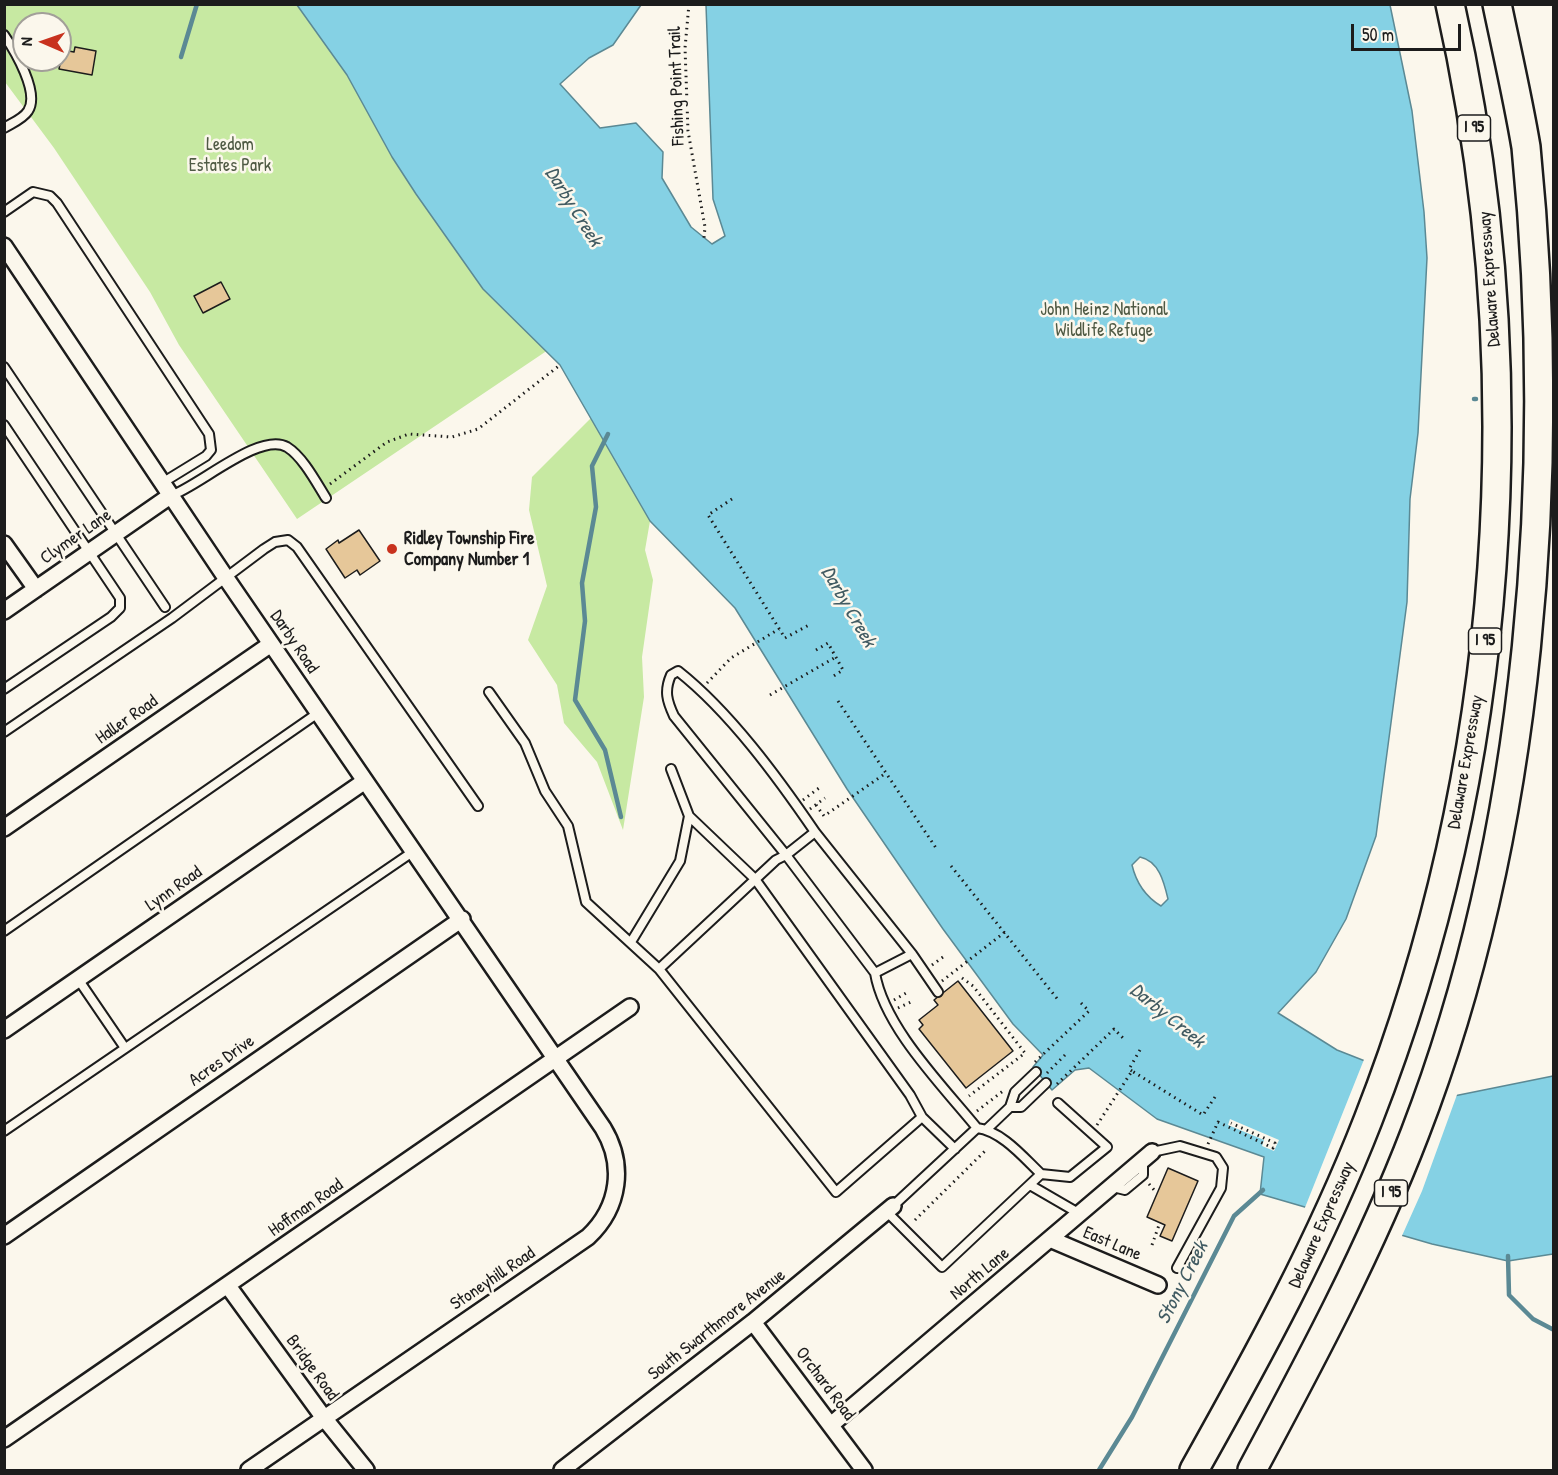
<!DOCTYPE html>
<style>
body{margin:0}
#map{position:relative;width:1558px;height:1475px;overflow:hidden;background:#fbf7ec;font-family:"Patrick Hand",sans-serif}
canvas{display:block}
.frame{position:absolute;inset:0;border:6px solid #1c1c1c;pointer-events:none}
.north{position:absolute;left:12px;top:12px;width:60px;height:60px;box-sizing:border-box;background:#fbf7ec;border:2px solid #a29f99;border-radius:50%;rotate:272deg;font-size:16px;font-weight:700;line-height:24px;text-align:center;color:#1c1c1c}
.north::after{content:'';display:block;margin:auto;width:21px;height:27px;background:#c8321e;clip-path:polygon(50% 0,100% 100%,50% 72%,0 100%)}
.scale{position:absolute;left:1351px;top:24px;width:110px;height:27px;box-sizing:border-box;border:3px solid #1c1c1c;border-top:0;padding-left:8px;font-size:18px;line-height:21px;white-space:nowrap;color:#1c1c1c;-webkit-text-stroke:4px #fbf7ec;paint-order:stroke}
</style>
<div id="map">
<canvas width="1558" height="1475"></canvas>
<div class="frame"></div>
<div class="north">N</div>
<div class="scale">50 m</div>
</div>
<script>
const ctx = document.querySelector('canvas').getContext('2d');
ctx.lineJoin = 'round';
function paint(path, color) { ctx.fillStyle = color; ctx.fill(path, 'evenodd'); }
function trace(path, color, width, dash) { ctx.strokeStyle = color; ctx.lineWidth = width; ctx.lineCap = dash ? 'butt' : 'round'; ctx.setLineDash(dash || []); ctx.stroke(path); }
function write(font, color, halo, rows, align = 'center') {
  ctx.font = font + ' "Patrick Hand",sans-serif'; ctx.lineWidth = 5; ctx.setLineDash([]); ctx.textBaseline = 'middle'; ctx.strokeStyle = halo; ctx.fillStyle = color; for (const [text, x, y, turn = 0] of rows) {
    ctx.save(); ctx.translate(x, y); ctx.rotate((+turn || 0) * Math.PI / 180); ctx.textAlign = isNaN(turn) ? turn : align; if (halo) ctx.strokeText(text, 0, 0); ctx.fillText(text, 0, 0); ctx.restore();
  }
}
paint(new Path2D(`
 M4,5H297L347,75L392,157L416,194L483,289L548,350L297,519L179,345L150,292L54,148L5,82ZM24,24H60V60H24Z
 M591,418L650,521L645,550L653,580L642,657L644,697L623,830L597,762L564,723L557,685L528,640L547,586L529,510L532,477Z`), '#c7e9a2');
const water = new Path2D(`
 M297,5H641L613,45L589,58L560,84L600,128L636,123L663,152L662,178L691,227L712,244L725,236L713,199L706,5H1390L1412,111L1424,212L1427,258L1418,433L1410,499L1407,602L1376,836L1346,919L1316,972L1278,1013L1337,1050L1454,1096L1553,1076V1254L1508,1261L1432,1244L1260,1194L1264,1157L1157,1119L1089,1068L1075,1070L1052,1090L1033,1067L1043,1055L1013,1024L943,929L847,789L735,608L650,521L560,365L483,289L416,194L392,157L347,75ZM1140,857C1159,861 1164,882 1168,899L1161,906C1146,897 1136,882 1132,865Z`);
paint(water, '#85d1e4');
trace(water, '#5b8994', 1.5);
paint(new Path2D(`
 M1365,1057L1458,1092L1422,1191L1401,1238L1304,1210Z
 M1230,1119L1279,1140L1274,1151L1262,1146L1264,1140L1228,1125Z`), '#fbf7ec');
trace(new Path2D(`
 M181,57L197,4
 M1474,399H1476
 M608,434L592,466L596,507L582,583L585,621L575,700L605,750L621,817
 M1508,1256L1509,1295L1533,1319L1554,1330
 M1099,1470L1132,1417L1234,1216L1263,1190`), '#5b8994', 4.5);
const building = new Path2D(`
 M75,47L96,51L92,75L59,69L63,50L74,52Z
 M221,282L230,299L203,313L194,296Z
 M359,530L380,561L360,575L357,570L345,578L326,549L338,540L339,543Z
 M958,981L1013,1051L966,1088L919,1029L923,1025L919,1020L938,1005L934,1000Z
 M1168,1168L1198,1181L1172,1241L1160,1236L1165,1225L1147,1217Z`);
paint(building, '#e6c799');
trace(building, '#1c1c1c', 1.5);
const service = new Path2D(`
 M4,35C15,51 40,93 28,111C23,119 12,123 4,128
 M4,212L33,192L50,196L57,203L209,434L211,450L206,456L162,483
 M4,367L165,607
 M4,425L120,598V608L111,617L4,689
 M170,496C198,487 260,431 287,447C303,457 316,482 326,498
 M489,692L525,743L545,791L568,826L586,902L659,969
 M4,732L172,618L264,549L275,542L288,540L297,547L478,806
 M671,769L689,816L755,879L910,1095L922,1117L836,1192L659,969L776,860L786,855L674,716C667,701 664,691 671,675L678,671C730,712 778,778 815,832
 M4,931L318,713
 M631,942L680,861L689,816
 M912,954L938,992
 M875,973L912,954L815,832L786,855L875,973C884,1027 942,1085 977,1128
 M78,979L125,1048
 M1010,1107L1015,1092L1036,1072
 M922,1117L955,1149
 M987,1129L1010,1107H1021L1046,1083
 M4,1131L414,851
 M1152,1152L1180,1146L1216,1157L1223,1168L1221,1188L1177,1268
 M1041,1174L1070,1177L1107,1147L1058,1103
 M1030,1185L1080,1214
 M1113,1187L1125,1190L1143,1175V1160
 M887,1212L942,1267L1041,1174C1024,1158 1002,1131 977,1128L893,1206`);
const minor = new Path2D(`
 M4,246L226,578L603,1128C625,1164 620,1207 588,1237L249,1470
 M4,544L36,589
 M4,611L170,496
 M4,828L271,644
 M4,1030L365,781
 M4,1236L462,919
 M1050,1239L1158,1285
 M228,1286L324,1418L366,1470
 M753,1322L864,1470
 M832,1424L1152,1152
 M4,1439L630,1007
 M562,1470L753,1322L893,1206`);
const motorway = new Path2D(`
 M1194,1470C1258,1356 1320,1243 1368,1120C1506,768 1533,373 1450,4
 M1252,1470C1311,1360 1370,1250 1415,1133C1532,831 1558,468 1526,147C1518,99 1507,52 1497,4`);
trace(service, '#1c1c1c', 12);
trace(minor, '#1c1c1c', 20);
trace(motorway, '#1c1c1c', 32);
trace(new Path2D(`
 M689,4L685,48L688,131L705,227L704,238
 M330,484L387,442L409,434L452,437L478,429L560,365
 M732,499L708,515L785,638L809,625
 M816,650L828,643L843,670L832,677
 M707,683L731,658L779,629
 M770,695L836,657
 M838,701L936,848
 M803,800L819,788
 M816,805L824,816L886,773
 M810,809L825,798
 M951,866L1059,1001
 M932,965L943,957
 M962,978L973,986L1025,1053L969,1096
 M942,981L1005,932
 M894,1000L908,992
 M898,1008L913,1001
 M1035,1062L1089,1011L1080,1002
 M1132,1071L1129,1069L1140,1050
 M1047,1073L1065,1055
 M1057,1084L1114,1029L1125,1040
 M977,1111L1003,1091
 M1097,1125L1132,1071L1203,1115L1215,1097
 M1208,1144L1218,1122L1273,1148L1275,1143L1231,1123
 M1149,1184L1155,1191
 M915,1220L987,1149
 M1152,1245L1159,1225`), '#1c1c1c', 3, [1.5, 4.5]);
trace(service, '#fbf7ec', 8);
trace(minor, '#fbf7ec', 15);
trace(motorway, '#fbf7ec', 27);
for (const [x, y, r, color] of [
 [392,549,6,"#c8321e"]
]) { const dot = new Path2D(); dot.arc(x, y, r, 0, 2 * Math.PI); ctx.fillStyle = color; ctx.fill(dot); trace(dot, '#fbf7ec', 2); }
for (const [x, y, w] of [
 [1474,128,33],
 [1485,641,33],
 [1391,1193,33]
]) { const box = new Path2D(); box.roundRect(x - w / 2, y - 13, w, 26, 4.5); ctx.fillStyle = '#fbf7ec'; ctx.fill(box); trace(box, '#1c1c1c', 1.5); }
write('bold 16px', '#1c1c1c', null, [
 ["I 95",1474,128],
 ["I 95",1485,641],
 ["I 95",1391,1193]
]);
write('18px', '#1c1c1c', '#fbf7ec', [
 ["Fishing Point Trail",677,86,-92],
 ["Delaware Expressway",1490,279,-94],
 ["Clymer Lane",76,537,-35],
 ["Darby Road",294,642,56],
 ["Haller Road",127,720,-35],
 ["Delaware Expressway",1466,762,-80],
 ["Lynn Road",174,889,-35],
 ["Acres Drive",222,1061,-35],
 ["Hoffman Road",306,1208,-35],
 ["Delaware Expressway",1322,1225,-66],
 ["East Lane",1112,1244,23],
 ["North Lane",980,1274,-40],
 ["Stoneyhill Road",493,1279,-34],
 ["South Swarthmore Avenue",717,1325,-38],
 ["Bridge Road",312,1368,54],
 ["Orchard Road",825,1384,53]
]);
write('18px', '#4f5a44', '#fbf7ec', [
 ["Leedom",230,145],
 ["Estates Park",230,166],
 ["John Heinz National",1104,310],
 ["Wildlife Refuge",1104,331]
]);
write('bold 18px', '#1c1c1c', '#fbf7ec', [
 ["Ridley Township Fire",404,539],
 ["Company Number 1",404,560]
], 'left');
write('italic 20px', '#415b62', '#fbf7ec', [
 ["Darby Creek",573,207,58],
 ["Darby Creek",848,607,60],
 ["Darby Creek",1167,1016,39],
 ["Stony Creek",1183,1283,-63]
]);
</script>
